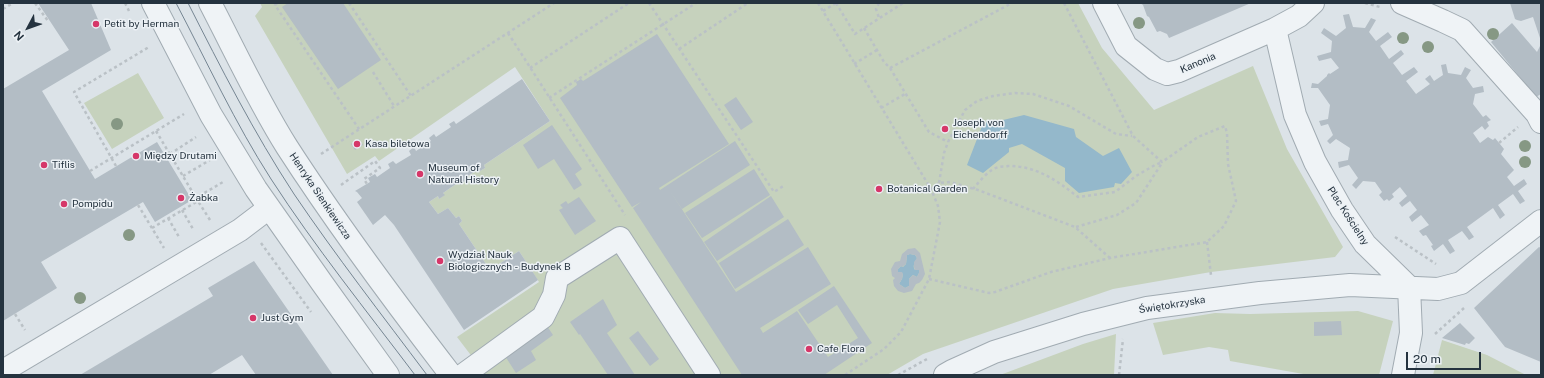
<!DOCTYPE html>
<meta charset="utf-8">
<style>
body{margin:0}
#map{position:relative;width:1544px;height:378px;overflow:hidden;background:#dce3e8;font-family:"Public Sans",sans-serif}
canvas{display:block}
.frame{position:absolute;inset:0;border:4px solid #25333f;pointer-events:none}
.north{position:absolute;left:8px;top:8px;width:40px;height:40px;-webkit-text-stroke:3px #ecf1f5;paint-order:stroke;rotate:229deg;font-size:11px;font-weight:700;line-height:16px;text-align:center;color:#25333f}
.north::after{content:'';display:block;margin:auto;width:14px;height:18px;background:#25333f;clip-path:polygon(50% 0,100% 100%,50% 72%,0 100%)}
.scale{position:absolute;left:1406px;top:352px;width:75px;height:18px;box-sizing:border-box;border:2px solid #25333f;border-top:0;padding-left:5px;font-size:12px;line-height:14px;white-space:nowrap;color:#25333f;-webkit-text-stroke:3px #ecf1f5;paint-order:stroke}
</style>
<div id="map">
<canvas width="1544" height="378"></canvas>
<div class="frame"></div>
<div class="north">N</div>
<div class="scale">20 m</div>
</div>
<script>
const ctx = document.querySelector('canvas').getContext('2d');
ctx.lineJoin = 'round';
function paint(path, color) { ctx.fillStyle = color; ctx.fill(path, 'evenodd'); }
function trace(path, color, width, dash) { ctx.strokeStyle = color; ctx.lineWidth = width; ctx.lineCap = dash ? 'butt' : 'round'; ctx.setLineDash(dash || []); ctx.stroke(path); }
function write(font, color, halo, rows, align = 'center') {
  ctx.font = font + ' "Public Sans",sans-serif'; ctx.lineWidth = 3; ctx.setLineDash([]); ctx.textBaseline = 'middle'; ctx.strokeStyle = halo; ctx.fillStyle = color; for (const [text, x, y, turn = 0] of rows) {
    ctx.save(); ctx.translate(x, y); ctx.rotate((+turn || 0) * Math.PI / 180); ctx.textAlign = isNaN(turn) ? turn : align; if (halo) ctx.strokeText(text, 0, 0); ctx.fillText(text, 0, 0); ctx.restore();
  }
}
paint(new Path2D(`
 M260,3H1078L1102,48L1154,110L1253,66L1287,149L1343,247L1335,257L1211,272L1113,289L923,354L887,375H486L457,337L539,282L519,251L490,270L459,224L462,221L459,216L456,218L448,208L438,214L429,202L438,196L439,199L444,195L443,193L459,182L460,184L465,181L464,179L478,169L480,171L485,168L484,165L550,121L515,67L379,161L375,156L347,174L255,16L262,7Z
 M138,73L164,118L112,149L84,103Z
 M1358,311L1393,321L1379,375H1309L1230,361L1228,350L1209,347L1163,355L1153,323L1215,313L1250,314Z
 M1116,334L1114,375H1000L1083,344Z
 M1442,340L1487,355L1526,375H1433Z`), '#c6d2bd');
paint(new Path2D(`
 M1024,115L1074,129L1076,137L1103,156L1119,148L1132,172L1121,184L1115,183L1114,187L1079,193L1065,181V168L1022,144L1009,148V152L983,173L967,165L982,126L986,124L987,120H989L992,123L995,122L996,120L999,121Z
 M910,254L915,255L917,258C915,262 912,266 915,270H919V273L917,277L913,275L909,279V286L905,288L899,284L902,279L903,274L898,272V269L901,266L903,267L906,264L907,255Z`), '#94b8cb');
paint(new Path2D(`
 M38,3H91L111,50L42,91L95,179L157,142L192,200L155,222L143,202L41,262L57,288L3,321V89L69,50Z
 M288,3H343L381,60L338,89L282,7Z
 M1140,3H1251L1169,38L1167,34L1160,31L1157,32L1149,17L1147,16L1143,5Z
 M1510,3H1541V41L1533,17L1521,21L1517,20L1515,19Z
 M1349,14L1353,27L1365,28L1371,18L1376,20L1369,32L1376,41L1388,32L1392,37L1380,46L1389,59L1401,50L1404,54L1393,63L1402,75L1414,67L1418,72L1406,81L1416,94L1430,84L1425,79L1430,75L1434,81L1443,75L1441,65L1446,64L1448,73L1461,75L1465,67L1471,70L1466,78L1473,88L1483,86L1484,92L1475,94L1473,104L1483,117L1486,115L1491,120L1487,122L1489,126L1485,130L1482,126L1473,133L1480,143L1488,137L1493,140L1495,138L1504,149L1501,154L1514,170L1507,177L1514,186L1524,179L1527,184L1518,191L1525,201L1520,204L1513,194L1498,205L1505,215L1500,219L1493,208L1467,227L1474,237L1469,240L1462,231L1448,240L1455,251L1450,254L1443,244L1434,251L1431,246L1433,245L1426,235L1423,236L1419,231L1429,225L1421,215L1412,222L1409,217L1417,210L1410,201L1402,207L1399,203L1407,196L1400,187L1392,194L1394,197L1389,201L1387,199L1384,201L1379,195L1382,192L1375,182L1363,181L1356,189L1352,185L1358,178L1349,165L1339,168L1338,162L1348,160L1350,148L1336,139L1330,144L1327,141L1333,135L1328,124L1321,126L1319,121L1328,119L1330,105L1318,88H1311L1312,83L1318,84L1327,76V75L1329,73L1330,74L1339,68L1331,58L1319,61L1317,56L1331,52L1332,41L1321,33L1324,28L1336,36L1346,28L1343,15Z
 M1512,23L1537,52L1541,44V94L1536,97L1491,42Z
 M657,34L729,144L659,188L660,190L735,141L750,165L682,209L670,191L736,292L808,247L831,284L760,328L763,333L797,311L828,357L858,338L837,305L808,324L798,310L834,286L872,343L824,375H742L633,208L641,202L632,207L560,98L577,85L576,82L581,79L583,81Z
 M522,79L550,121L484,165L485,168L480,171L478,169L464,179L465,181L460,185L459,182L443,193L445,195L439,199L438,196L429,202L438,214L448,208L456,218L459,216L462,221L459,224L490,270L519,251L538,280L464,330L394,225L385,215L373,225L357,202L362,198L357,192L355,191L370,182L368,178L375,174L377,177L390,168L388,164L393,161L396,164L411,155L409,151L414,147L416,151L431,141L429,138L434,134L436,137L451,127L449,124L454,121L456,124Z
 M736,97L753,122L741,130L724,105Z
 M552,125L582,169L575,174L582,185L574,190L554,159L538,169L523,145Z
 M359,139L363,145L355,150L351,144Z
 M754,169L770,195L702,238L685,213Z
 M771,196L784,217L717,261L704,242Z
 M579,197L596,221L575,235L559,210L563,208L560,205L566,201L568,204Z
 M788,219L804,245L735,289L719,263Z
 M1539,247L1541,248V362L1505,347L1474,308Z
 M915,248L920,253L925,274L922,280L919,283L916,284L912,291L904,293L898,291L894,286L893,280L895,278L892,276L891,269L895,262L900,261L902,254L908,249ZM910,254L915,255L917,258L914,262V267L915,270H919V273L917,277L913,275L909,279V286L905,288L899,284L902,279L903,274L902,272H898V269L901,266L902,267L906,264L907,255Z
 M254,261L333,375H256L242,355L209,375H80L213,296L208,288Z
 M603,299L617,325L607,333L635,375H608L580,334L579,335L570,322Z
 M1341,321L1342,335L1314,336V322Z
 M1460,323L1475,338L1469,344L1466,343L1465,345L1442,338Z
 M547,326L553,335L531,351L536,360L516,373L505,356Z
 M638,331L659,359L650,366L629,338Z`), '#b3bdc5');
const minor = new Path2D(`
 M153,3L211,115L256,189L322,283L388,375
 M210,3C235,51 258,101 287,147C338,226 394,301 451,375
 M1104,3L1126,46L1155,69L1167,74L1179,71L1275,29L1299,16L1313,3
 M1402,3L1443,21L1462,30L1537,114L1541,122
 M1275,29L1295,115L1315,162L1342,210L1365,244L1409,287
 M3,371L240,230L269,208
 M463,375L543,317L554,295L557,278L620,238L709,375
 M945,375L952,371L994,352L1083,324L1147,308L1260,293L1350,285L1438,289L1461,283L1541,221
 M1403,375L1411,333L1409,287`);
trace(minor, '#a1abb2', 24);
trace(new Path2D(`
 M35,3L48,21
 M125,3L129,11
 M277,3L275,5L359,129
 M349,3L411,96
 M649,3L774,192L785,185
 M818,3L931,189L938,206L940,222L929,279L901,332L884,349L845,375
 M836,3L855,34L903,3
 M879,3L876,9L879,18
 M1365,3L1380,7
 M3,9L13,3
 M823,11L836,3
 M864,28L884,62L890,68L929,132L948,142
 M508,33L625,215
 M679,49L748,3
 M854,64L877,50
 M530,68L629,3
 M890,68L1012,3
 M373,72L394,106
 M549,98L696,3
 M881,108L905,94
 M156,131L196,198
 M1499,143L1518,127
 M170,154L196,137
 M321,154L554,3
 M116,166L74,92L149,47
 M90,171L184,114
 M183,176L210,160
 M939,183L944,153L948,142L965,110L977,101L993,96L1015,93L1033,94L1069,106L1116,134L1132,136
 M341,185L375,161L380,168L364,179L367,184
 M931,189L939,183L950,182L978,190L1075,227L1110,258
 M973,189C980,181 989,169 999,167C1002,166 1005,167 1008,166C1037,166 1056,180 1078,197L1115,192L1136,176L1155,165L1162,162
 M138,205L164,248
 M182,210L193,229
 M168,218L179,237
 M210,220L196,198L223,182
 M1076,227L1117,215L1136,203L1162,163
 M152,228L198,201
 M1395,237L1436,264
 M1207,242L1211,275
 M261,243L311,312
 M929,279L989,293L995,292L1051,272L1110,258L1207,242L1224,226L1236,201L1228,164L1227,133L1225,126L1198,137L1162,162L1133,136L1064,3
 M15,314L25,330
 M1435,334L1464,308
 M898,375L927,359
 M1119,375L1123,339`), '#bac1c6', 2.5, [3, 3]);
trace(minor, '#eff3f6', 22);
trace(new Path2D(`
 M176,3C207,62 235,123 271,179C315,247 366,310 415,375
 M188,3C221,68 254,133 294,194C336,256 382,315 427,375`), '#758592', 1);
ctx.fillStyle = '#869884';
for (const [x, y] of [
 [1139,23],
 [1493,34],
 [1403,38],
 [1428,47],
 [117,124],
 [1525,146],
 [1525,162],
 [129,235],
 [80,298]
]) { ctx.beginPath(); ctx.arc(x, y, 6, 0, 2 * Math.PI); ctx.fill(); }
for (const [x, y, r, color] of [
 [96,24,4,"#d63769"],
 [945,129,4,"#d63769"],
 [357,144,4,"#d63769"],
 [136,156,4,"#d63769"],
 [44,165,4,"#d63769"],
 [420,174,4,"#d63769"],
 [879,189,4,"#d63769"],
 [181,198,4,"#d63769"],
 [64,204,4,"#d63769"],
 [440,261,4,"#d63769"],
 [253,318,4,"#d63769"],
 [809,349,4,"#d63769"]
]) { const dot = new Path2D(); dot.arc(x, y, r, 0, 2 * Math.PI); ctx.fillStyle = color; ctx.fill(dot); trace(dot, '#ecf1f5', 1.5); }
write('10px', '#25333f', '#ecf1f5', [
 ["Petit by Herman",104,24],
 ["Joseph von",953,123],
 ["Eichendorff",953,135],
 ["Kasa biletowa",365,144],
 ["Między Drutami",144,156],
 ["Tiflis",52,165],
 ["Museum of",428,168],
 ["Natural History",428,180],
 ["Botanical Garden",887,189],
 ["Żabka",189,198],
 ["Pompidu",72,204],
 ["Wydział Nauk",448,255],
 ["Biologicznych - Budynek B",448,267],
 ["Just Gym",261,318],
 ["Cafe Flora",817,349]
], 'left');
write('10px', '#25333f', '#ecf1f5', [
 ["Kanonia",1198,63,-23],
 ["Henryka Sienkiewicza",320,196,56],
 ["Plac Kościelny",1348,216,57],
 ["Świętokrzyska",1172,305,-9]
]);
</script>
